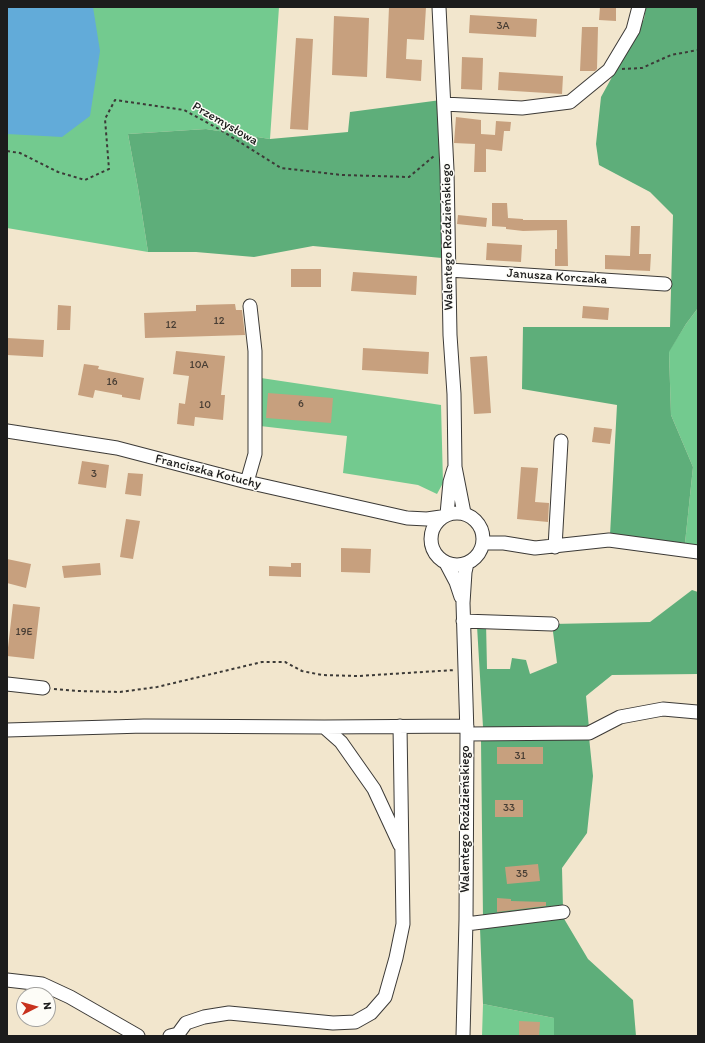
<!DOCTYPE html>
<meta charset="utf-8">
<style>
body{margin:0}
#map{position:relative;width:705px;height:1043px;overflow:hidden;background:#f2e6cd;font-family:Itim,sans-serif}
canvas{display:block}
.frame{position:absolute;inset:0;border:8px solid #1c1c1c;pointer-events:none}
.north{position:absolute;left:16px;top:987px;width:40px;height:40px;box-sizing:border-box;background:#fdfcf7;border:1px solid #a3a29f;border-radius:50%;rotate:84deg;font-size:11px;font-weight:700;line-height:16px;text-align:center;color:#1c1c1c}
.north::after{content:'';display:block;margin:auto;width:14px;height:18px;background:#c8321e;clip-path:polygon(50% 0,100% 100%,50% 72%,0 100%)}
</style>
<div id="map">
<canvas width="705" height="1043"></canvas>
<div class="frame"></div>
<div class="north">N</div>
</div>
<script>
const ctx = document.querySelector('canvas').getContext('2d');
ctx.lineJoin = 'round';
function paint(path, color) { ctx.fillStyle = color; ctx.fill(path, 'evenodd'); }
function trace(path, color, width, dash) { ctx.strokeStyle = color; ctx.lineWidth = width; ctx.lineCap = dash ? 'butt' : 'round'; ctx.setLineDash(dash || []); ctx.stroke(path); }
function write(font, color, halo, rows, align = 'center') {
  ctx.font = font + ' Itim,sans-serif'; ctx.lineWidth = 3; ctx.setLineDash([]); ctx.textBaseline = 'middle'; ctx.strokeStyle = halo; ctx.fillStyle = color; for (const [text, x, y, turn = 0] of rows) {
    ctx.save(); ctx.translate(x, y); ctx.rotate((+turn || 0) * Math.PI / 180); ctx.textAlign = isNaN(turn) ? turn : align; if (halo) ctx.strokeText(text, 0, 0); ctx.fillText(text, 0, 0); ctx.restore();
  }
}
paint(new Path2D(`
 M7,7H279L270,139L206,129L128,134L138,188L148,252L7,228Z
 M698,308V547L685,543L693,467L671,415L669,351L686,324Z
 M261,378L441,405L443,483L437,494L418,485L343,473L347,436L260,426Z
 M483,1004L554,1018V1036H482Z`), '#73ca8f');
paint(new Path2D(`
 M646,7H698V308L686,324L669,352L671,415L693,467L685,543L610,535L617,405L522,389L523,327H670L673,215L650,192L599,165L596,144L601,97L644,19Z
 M441,100L442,258L313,246L254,257L196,252H148L138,188L128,134L206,129L270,139L348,132L350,112Z
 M692,590L698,592V674L612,675L586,696L589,728L483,727L477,626L486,622L487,669H510L512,658L526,660L530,674L557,663L552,624L650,622Z
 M589,737L593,776L587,833L562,868L563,909L483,918L481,741Z
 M563,917L588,959L633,1000L636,1036H554V1018L483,1004L480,928Z`), '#5eae7a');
paint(new Path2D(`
 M7,7H93L100,51L90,116L62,137L7,134Z`), '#62abd9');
paint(new Path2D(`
 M389,7H426L424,40L407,39L406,59L422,60L421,81L386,78Z
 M600,7H616V21L599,20Z
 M470,15L537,19L536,37L469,33Z
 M334,16L369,18L367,77L332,75Z
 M582,27H598L597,69L595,71H580Z
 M296,38L313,39L308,130L290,129Z
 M462,57L483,58L482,90L461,89Z
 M499,72L563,76L562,94L498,90Z
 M456,117L481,120V134L495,135L496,121L511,122L510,131H504L502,151L486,149V172H474L475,144L454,143Z
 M492,203H507L508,218L523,219V220H567L568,266H555V249H557V230L523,231L506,229V227L492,226Z
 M458,215L487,218L486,227L457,224Z
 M631,226H640L639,254H651L650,271L605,269V255L630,256Z
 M487,243L522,245L521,262L486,260Z
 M291,269H321V287H291Z
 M353,272L417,276L416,295L351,291Z
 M235,304L236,310H242L245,335L145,338L144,313L196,311V305Z
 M58,305L71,306L70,330H57Z
 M583,306L609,308L608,320L582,318Z
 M7,338L44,340L43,357L7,355Z
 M363,348L429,352L428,374L362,370Z
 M176,351L225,356L221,395H225L223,420L195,417L194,426L177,424L179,403L185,404L189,376L173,374Z
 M487,356L491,413L474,414L470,357Z
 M84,364L99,366L98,369L144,378L140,400L122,397V395L95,390L93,398L78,395Z
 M268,393L333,398L331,423L266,418Z
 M594,427L612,429L610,444L592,442Z
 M82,461L109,465L106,488L78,484Z
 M521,467L538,468L535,502L549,503L548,522L517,519Z
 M128,473L143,474L141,496L125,494Z
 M126,519L140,521L133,559L120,557Z
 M341,548L371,549L370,573L341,572Z
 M7,559L31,564L26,588L7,583Z
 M100,563L101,575L64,578L62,566Z
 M291,563H301V577L269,576V566L291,567Z
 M13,604L40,607L34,659L7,656Z
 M497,747H543V764H497Z
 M495,800H523V817H495Z
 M538,864L540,881L507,884L505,867Z
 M497,898L511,899V901L546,902V906L497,912Z
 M519,1021L540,1022L539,1036H519Z`), '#c7a07e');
const minor = new Path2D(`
 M439,7L447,170L450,335L454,394L455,467L464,513
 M444,104L522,108L570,102L609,70L633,30L639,7
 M449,270L665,284
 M7,431L117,448L247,482L407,518L427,519L441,517
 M247,482L255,454V351L250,306
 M431 539a26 26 0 1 1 52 0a26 26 0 1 1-52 0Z
 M447,514L450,482L454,469
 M483,543H504L535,548L609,540L698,552
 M555,547L561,441
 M446,563L456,582L461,597
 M463,621L552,624
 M7,684L43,688
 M324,727L341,742L374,789L400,845
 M7,730L144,726L324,727L467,726
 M467,734L589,733L620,717L663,709L697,712
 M466,924L563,912
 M7,980L42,984L70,997L138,1036
 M170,1036L178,1034L186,1023L204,1017L229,1013L333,1023L355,1022L371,1013L385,997L396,958L403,924L400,726
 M463,1036L466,920L467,734L463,603L465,572L467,563`);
trace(minor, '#3c3a37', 15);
trace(new Path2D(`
 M622,69L642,68L671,55L698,50
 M7,151L20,153L58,172L85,180L109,169L105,119L115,100L184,110L219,129L281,168L342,175L409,177L434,156
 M54,689L77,691L120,692L157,687L262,662H285L302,671L322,675L358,676L455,670`), '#3c3a37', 2, [3, 3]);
trace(minor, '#fff', 13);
write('11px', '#473d34', null, [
 ["3A",503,26],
 ["12",219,321],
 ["12",171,325],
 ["10A",199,365],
 ["16",112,382],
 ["6",301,404],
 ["10",205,405],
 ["3",94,474],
 ["19E",24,632],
 ["31",520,756],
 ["33",509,808],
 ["35",522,874]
]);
write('13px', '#1c1c1c', '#fdfcf7', [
 ["Przemysłowa",225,124,30],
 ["Walentego Roździeńskiego",448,237,-91],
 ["Janusza Korczaka",557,277,4],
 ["Franciszka Kotuchy",208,472,14],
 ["Walentego Roździeńskiego",466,819,-90]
]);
</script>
